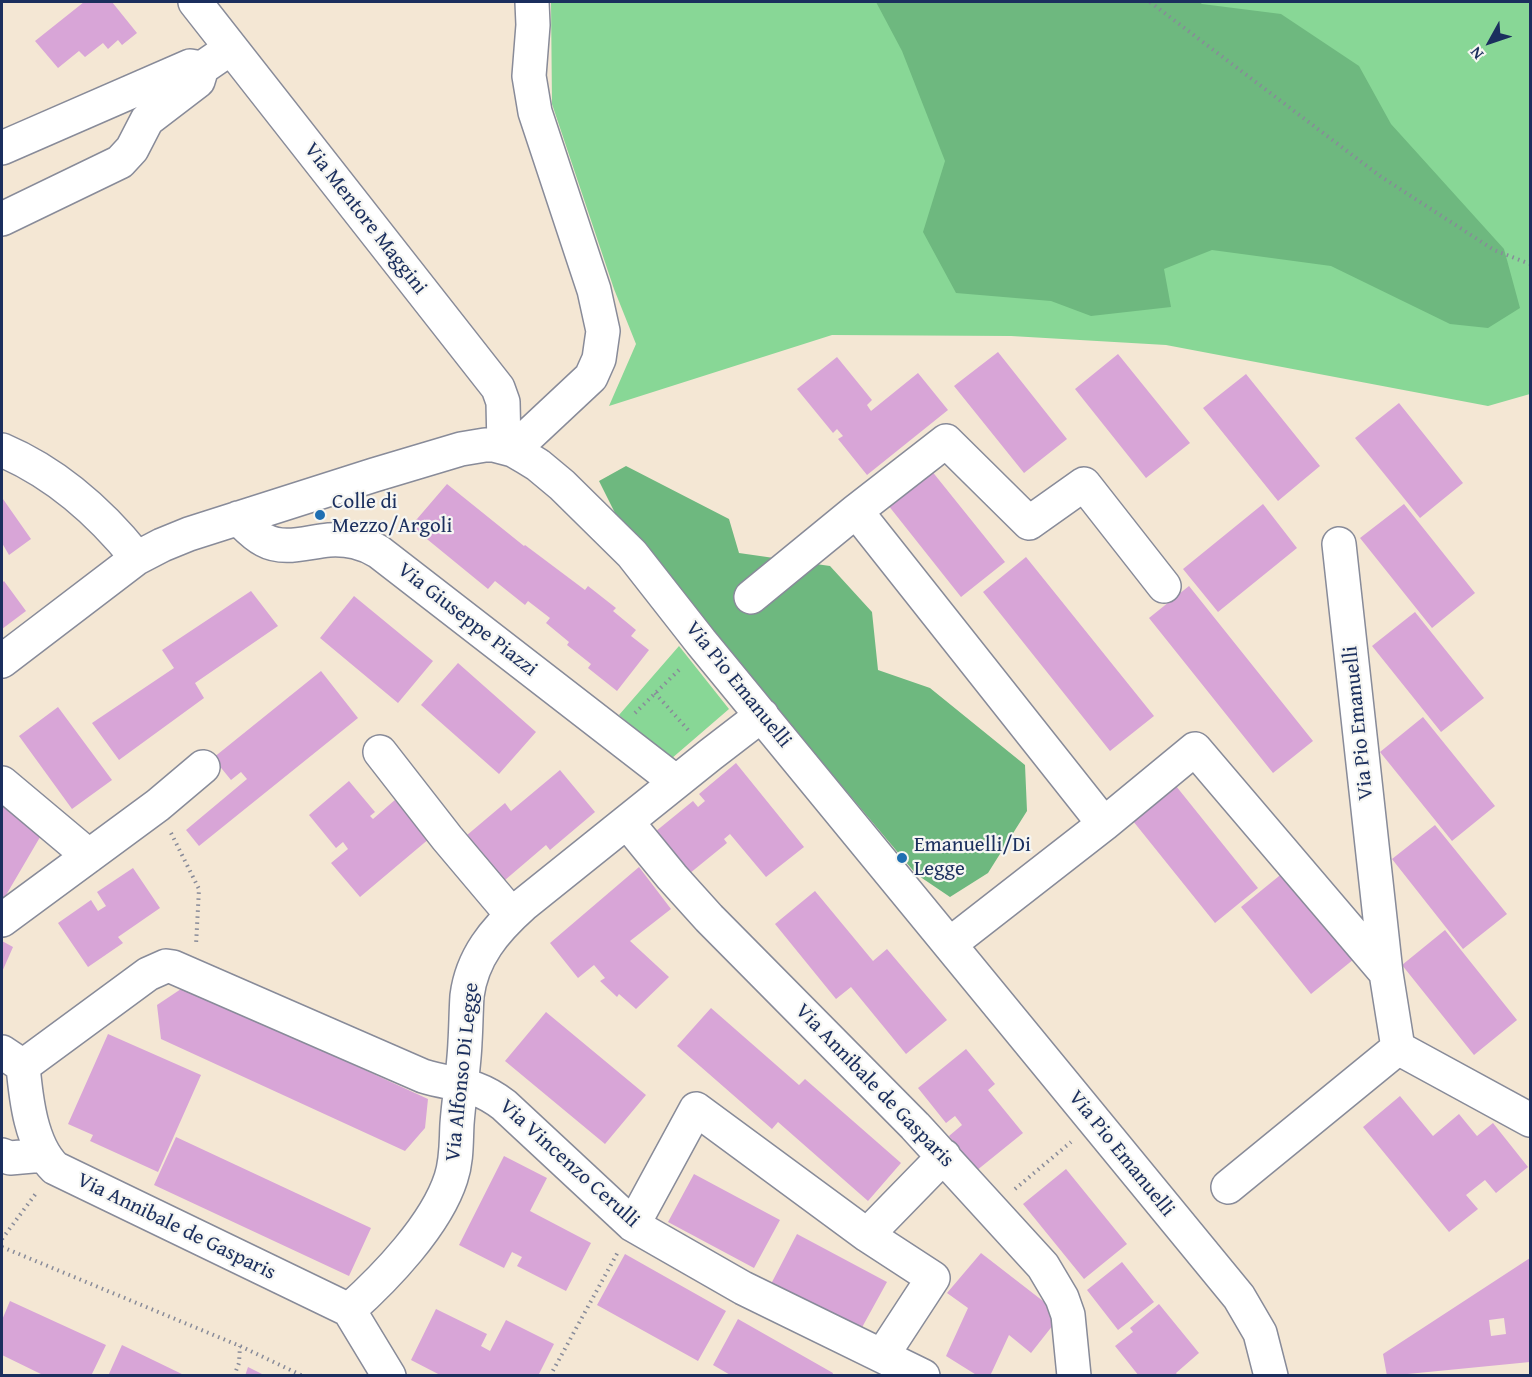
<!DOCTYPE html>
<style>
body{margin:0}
#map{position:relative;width:1532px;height:1377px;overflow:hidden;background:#f4e7d4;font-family:"Gentium Book Plus",serif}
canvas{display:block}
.frame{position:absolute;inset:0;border:3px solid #1b2f5e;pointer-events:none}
.north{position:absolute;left:1460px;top:12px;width:60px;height:60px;-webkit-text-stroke:4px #f6f6f2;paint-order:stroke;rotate:230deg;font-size:16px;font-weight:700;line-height:24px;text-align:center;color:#1b2f5e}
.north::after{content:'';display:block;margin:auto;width:21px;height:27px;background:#1b2f5e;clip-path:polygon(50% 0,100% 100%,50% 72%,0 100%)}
</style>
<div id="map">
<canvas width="1532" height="1377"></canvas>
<div class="frame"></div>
<div class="north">N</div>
</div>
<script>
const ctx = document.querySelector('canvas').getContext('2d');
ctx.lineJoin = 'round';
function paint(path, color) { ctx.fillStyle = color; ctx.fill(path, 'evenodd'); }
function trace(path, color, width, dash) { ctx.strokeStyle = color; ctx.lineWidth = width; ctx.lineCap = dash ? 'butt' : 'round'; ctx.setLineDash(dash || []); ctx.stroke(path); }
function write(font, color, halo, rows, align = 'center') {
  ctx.font = font + ' "Gentium Book Plus",serif'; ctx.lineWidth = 4.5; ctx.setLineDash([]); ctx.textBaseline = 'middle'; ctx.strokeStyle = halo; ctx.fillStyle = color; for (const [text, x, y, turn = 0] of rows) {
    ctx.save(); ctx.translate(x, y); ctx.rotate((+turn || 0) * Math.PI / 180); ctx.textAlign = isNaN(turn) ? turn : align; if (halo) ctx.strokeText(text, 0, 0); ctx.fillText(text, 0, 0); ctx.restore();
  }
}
paint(new Path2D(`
 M551,2H1530V394L1488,406L1166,345L1011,336L832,335L609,406L636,344L614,289L552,104Z
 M679,646L729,709L671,759L619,715Z`), '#88d796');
paint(new Path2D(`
 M876,2H1199L1202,4L1281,14L1359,66L1391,124L1504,249L1520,308L1488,328L1450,324L1331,266L1212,250L1164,269L1171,307L1091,316L1051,301L956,293L923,232L945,161L902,51Z
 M626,466L729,519L739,553L830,566L872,612L878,670L930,688L1025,765L1027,811L988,873L950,897L916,874L619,521L599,481Z`), '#6eb87f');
paint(new Path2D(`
 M84,2H112L137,33L122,45L118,40L108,49L103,43L85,57L79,51L58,68L35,41Z
 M998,352L1067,439L1024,473L954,386Z
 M1118,354L1190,443L1146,478L1075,389Z
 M837,357L872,400L867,405L871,411L918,373L948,410L867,475L838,439L843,436L837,429L833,433L797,389Z
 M1246,374L1320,466L1278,501L1203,408Z
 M1399,403L1463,483L1420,518L1355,438Z
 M931,470L1005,562L961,597L888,505Z
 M447,484L524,546L525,545L585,590L588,586L616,608L613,611L636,630L631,636L649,650L617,691L588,668L591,664L567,645L569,642L546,623L550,618L528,601L525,605L495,581L488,589L411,526Z
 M3,499L31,539L9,555L2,543V500Z
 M1263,504L1297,548L1218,612L1183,569Z
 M1404,504L1475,593L1432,628L1360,538Z
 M1026,557L1154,716L1110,751L983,592Z
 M4,581L26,611L2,629V583Z
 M1189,586L1313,741L1273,773L1149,618Z
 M251,591L278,626L195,683L204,698L119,760L92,723L174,668L162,650Z
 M354,596L433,661L398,703L320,638Z
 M1415,612L1484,698L1441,732L1372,646Z
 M458,663L536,732L499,774L421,705Z
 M321,671L358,718L199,846L186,830L247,779L241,772L231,780L213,758Z
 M58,707L112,780L72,809L19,736Z
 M1423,717L1495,806L1452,841L1380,752Z
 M736,763L804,847L766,877L730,834L724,839L727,843L684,878L650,836L693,801L698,807L705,801L699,794Z
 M560,770L595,812L550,850L546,845L498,886L460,841L505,803L511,811Z
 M349,781L375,812L370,816L373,819L396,799L430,838L360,897L331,863L348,849L343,842L336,848L309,815Z
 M1176,786L1258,888L1215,923L1133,821Z
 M2,800L43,832L2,902Z
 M1435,825L1507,914L1463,949L1392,859Z
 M639,867L671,909L630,941L669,977L636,1009L619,994L617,997L600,981L605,978L594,965L578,978L550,943Z
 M133,868L160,908L118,937L123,943L88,967L58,923L91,900L98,911L106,906L97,892Z
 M1284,872L1354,959L1311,994L1241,907Z
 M815,891L873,961L887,949L947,1020L906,1054L851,987L836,999L775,924Z
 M1445,930L1517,1020L1474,1055L1402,965Z
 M2,941L13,947L2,972Z
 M184,987L428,1099L425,1128L405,1151L161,1039L157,1005Z
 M711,1008L799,1085L805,1079L901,1163L868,1201L778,1122L772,1129L677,1046Z
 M546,1012L646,1095L605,1144L505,1061Z
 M108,1034L201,1075L158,1172L90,1141L93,1135L68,1124Z
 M966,1049L995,1084L988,1090L1023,1133L976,1171L949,1136L962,1125L955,1116L946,1123L918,1088Z
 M1400,1096L1433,1136L1459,1114L1477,1136L1493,1123L1528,1167L1496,1193L1485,1180L1466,1195L1478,1209L1449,1232L1363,1127Z
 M176,1137L371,1228L349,1276L154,1185Z
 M504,1156L547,1178L530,1211L591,1243L566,1291L517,1266L522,1257L512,1252L504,1268L459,1245Z
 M1066,1169L1127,1244L1084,1279L1023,1204Z
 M694,1174L780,1220L754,1268L668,1222Z
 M797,1234L887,1282L860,1331L771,1284Z
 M981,1253L1061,1315L1031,1353L1009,1335L990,1376H978L946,1356L968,1308L947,1293Z
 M625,1254L726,1311L698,1361L597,1305Z
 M1530,1258V1362L1387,1376L1383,1354ZM1504,1318L1506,1334L1491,1336L1489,1320Z
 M1122,1262L1154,1302L1118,1330L1087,1290Z
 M10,1301L106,1345L91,1376H45L2,1355V1320Z
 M1159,1304L1199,1353L1176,1373L1178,1376H1139L1115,1346L1133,1332L1130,1328Z
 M436,1309L487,1334L481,1346L490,1351L506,1320L554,1344L538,1376H442L411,1360Z
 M738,1319L833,1373L832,1376H732L713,1365Z
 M122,1345L186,1376H108Z
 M248,1367L266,1376H245Z`), '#d8a5d7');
const minor = new Path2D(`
 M195,2L498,388L503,402L504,447
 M2,148L190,66L202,68
 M2,219L120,162L132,149L147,120L198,81L202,68L231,48
 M2,450C56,473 100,512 137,558
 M513,450L591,377L599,359L603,331L594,290L535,112L529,76L533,25L532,2
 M856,511L946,441L1029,523L1084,484L1164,586
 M238,518C246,526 254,535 264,540C284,551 307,542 329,540C348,539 363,542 379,552L676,782
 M751,597L856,511L1104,824
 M2,661L137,558L162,545L189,534L374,475L461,449L485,445H494L513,450L525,457L538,465L562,485L632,554L701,642L1239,1297L1260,1333L1271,1376
 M380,752L447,838L512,915
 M2,783L89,856
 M627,822L672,877L709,918L915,1126L1043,1266L1062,1298L1068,1315L1074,1376
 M2,920L158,805L203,767
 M950,944L1104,824L1195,749L1386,973
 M1398,1048L1530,1120
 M2,1052L23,1066C26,1099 31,1145 55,1168L349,1310L389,1376
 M23,1066L148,974L166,966L173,967L423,1076C456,1086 474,1082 504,1105L633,1225L743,1288L923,1376
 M2,1155L10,1158L44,1155
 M1228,1187L1398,1048L1386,973L1339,544
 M633,1225L696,1109L867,1235L933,1278L882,1356
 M867,1235L944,1156
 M349,1310C385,1278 436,1225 451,1178C457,1160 456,1142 457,1124C459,1096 464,1069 465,1042C466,1027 466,1011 467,996C472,957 495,930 523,905L710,755L762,715`);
trace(minor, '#888b99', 36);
trace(new Path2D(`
 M1150,2L1380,176L1494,250L1530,264
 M655,693L690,732
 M635,713L681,668
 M171,833L199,889L196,945
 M1015,1189L1071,1142
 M2,1239L37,1192
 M2,1247L240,1346L303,1376
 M234,1376L239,1363L240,1346
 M550,1376L619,1250`), '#888b99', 4, [1.5, 4.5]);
trace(minor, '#fff', 33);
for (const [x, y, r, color] of [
 [320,515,6,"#1f6fb2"],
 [902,858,6,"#1f6fb2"]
]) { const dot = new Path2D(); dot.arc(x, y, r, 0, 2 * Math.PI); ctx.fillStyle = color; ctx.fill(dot); trace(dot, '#f6f6f2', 2); }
write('21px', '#1b2f5e', '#f6f6f2', [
 ["Via Mentore Maggini",365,219,52],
 ["Via Giuseppe Piazzi",467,620,38],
 ["Via Pio Emanuelli",738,685,51],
 ["Via Pio Emanuelli",1359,723,-96],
 ["Via Alfonso Di Legge",463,1072,-84],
 ["Via Annibale de Gasparis",874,1086,46],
 ["Via Pio Emanuelli",1121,1154,51],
 ["Via Vincenzo Cerulli",569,1164,42],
 ["Via Annibale de Gasparis",176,1227,26]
]);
write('21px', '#1b2f5e', '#f6f6f2', [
 ["Colle di",332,503],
 ["Mezzo/Argoli",332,527],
 ["Emanuelli/Di",914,846],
 ["Legge",914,870]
], 'left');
</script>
